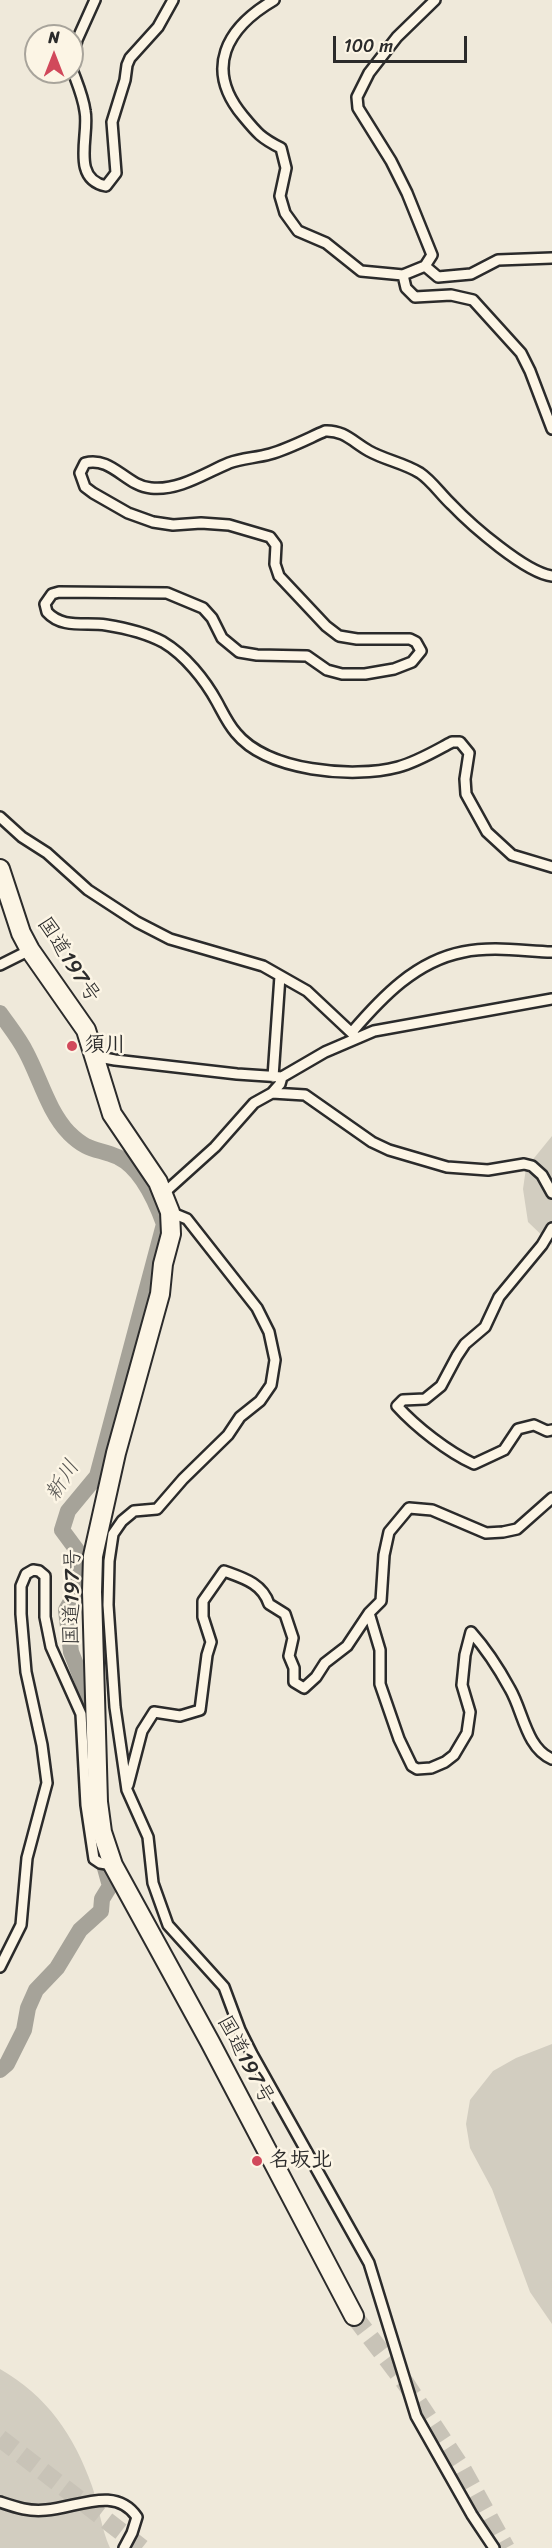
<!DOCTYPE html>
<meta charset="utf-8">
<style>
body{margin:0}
#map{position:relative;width:552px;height:2548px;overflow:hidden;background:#efe9da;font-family:Sriracha,sans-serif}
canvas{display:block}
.north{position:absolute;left:24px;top:24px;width:60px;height:60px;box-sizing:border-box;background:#fcf5e5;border:2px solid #a8a49b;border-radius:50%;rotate:0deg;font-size:16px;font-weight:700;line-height:24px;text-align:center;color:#2b2b2b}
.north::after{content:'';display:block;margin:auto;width:21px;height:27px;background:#d1495b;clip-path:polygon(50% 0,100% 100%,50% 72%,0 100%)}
.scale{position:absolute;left:333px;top:36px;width:134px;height:27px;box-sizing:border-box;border:3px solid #2b2b2b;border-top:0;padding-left:8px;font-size:18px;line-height:21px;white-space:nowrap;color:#2b2b2b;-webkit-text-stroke:4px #fcf5e5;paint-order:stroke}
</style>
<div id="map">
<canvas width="552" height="2548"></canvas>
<div class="north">N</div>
<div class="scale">100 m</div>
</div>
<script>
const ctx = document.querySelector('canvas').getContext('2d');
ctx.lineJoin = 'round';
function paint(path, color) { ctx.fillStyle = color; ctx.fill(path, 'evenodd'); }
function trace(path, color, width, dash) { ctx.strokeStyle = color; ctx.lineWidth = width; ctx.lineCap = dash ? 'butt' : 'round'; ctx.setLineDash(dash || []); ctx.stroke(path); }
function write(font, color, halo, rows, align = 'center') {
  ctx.font = font + ' Sriracha,"Klee One",sans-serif'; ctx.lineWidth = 5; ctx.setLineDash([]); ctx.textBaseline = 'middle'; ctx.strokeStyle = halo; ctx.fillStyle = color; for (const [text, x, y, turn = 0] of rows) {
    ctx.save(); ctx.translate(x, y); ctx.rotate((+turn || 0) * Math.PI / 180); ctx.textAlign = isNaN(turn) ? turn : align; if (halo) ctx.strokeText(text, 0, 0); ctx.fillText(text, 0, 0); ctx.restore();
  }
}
paint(new Path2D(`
 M552,1136V1245L528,1222L523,1189L526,1168Z
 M552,2044V2324L530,2292L492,2189L470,2148L466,2124L470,2100L493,2071L516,2058Z
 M0,2369C47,2396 74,2435 92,2486C99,2506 101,2528 110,2548H0Z`), '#d2cdc0');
trace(new Path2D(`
 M0,1013C9,1026 19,1038 26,1052C40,1078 48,1111 69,1133C88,1152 97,1148 118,1157C141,1168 156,1202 164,1224L97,1476L68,1511L62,1530L79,1553L78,1589L66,1610L71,1652L84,1685L89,1753
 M0,2070L7,2064L24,2030L28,2008L36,1990L57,1968L80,1930L101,1911L102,1899L110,1886L100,1850`), '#a6a399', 16);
trace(new Path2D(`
 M354,2316L406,2384L463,2470L506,2548
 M0,2438L142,2548`), '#c8c3b7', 18, [18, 9]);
const street = new Path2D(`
 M274,0C226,28 204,69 243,116C257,133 261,138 281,148L286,168L280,196L285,213L298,231L326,243L361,271L403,275L425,266L432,255L407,193L391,161L358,108L357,97L369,73L397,37L435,0
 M72,61L77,40L95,0
 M72,69C77,83 83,96 85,111C90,134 70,179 106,186L116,173L112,122L125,80L127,65L130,58L158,27L173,0
 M425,266L438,277L471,274L498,260L552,258
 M403,275L406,288L415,297L451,295L473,300L521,353L530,371L552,429
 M552,576C526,573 471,525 452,505C441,495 432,481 420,473C404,463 385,460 369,451C353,442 344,430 325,431C307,439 288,449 270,454C256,458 242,458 229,463C205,473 179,491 151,488C126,486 112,456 85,463L80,473L85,487L93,493L128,513L153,522L173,525L201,523L229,525L270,537L276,545L275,564L279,576L326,626L339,636L357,639H410L416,642L421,651L412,662L394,669L365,674H342L327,670L307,656L257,655L239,652L222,638L212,618L203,608L167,593L59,592L52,594L45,604L47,612C62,629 86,622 106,625C125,628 146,633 163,642C185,655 205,680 217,702C223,713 228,724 236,733C267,771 353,779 398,767C417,762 435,751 452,742H460L469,753L465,779L466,794L487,832L512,855L552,867
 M0,817L22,837L47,853L88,890L137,922L170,939L263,966L307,991L356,1037
 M0,965L30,950
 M352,1032C382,997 416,961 463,952C492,946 523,951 552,952
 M93,1056L115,1060L237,1074L282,1077L325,1052L374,1031L552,999
 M273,1077L280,976
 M272,1093L305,1095L372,1142L389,1150L447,1167L488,1170L524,1164L532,1166L542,1175L552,1193
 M164,1193L215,1147L254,1103L272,1093L280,1084L282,1077
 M170,1212L187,1219L257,1308L269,1332L275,1360L271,1385L260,1401L240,1417L228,1435L183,1479L157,1509L134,1511L122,1521L113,1534L109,1561L108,1605L115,1707L127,1790L148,1837L153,1883L168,1925L224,1987L240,2030L252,2054L369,2263L416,2416L472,2515L494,2548
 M552,1228L542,1245L499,1297L485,1327L465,1344L457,1356L441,1386L425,1399L403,1400L397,1406C416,1427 448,1452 474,1464L504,1450L518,1429L534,1425L547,1431L552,1430
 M369,1613L380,1650V1684L399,1739L412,1766L417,1769L431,1768L445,1762L454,1755L467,1733L470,1712L462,1685L465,1655L471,1632C488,1651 498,1667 510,1689C523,1711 526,1748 552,1759
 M128,1785L142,1731L154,1712L180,1716L200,1710L207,1655L211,1642L203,1617V1601L224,1571C243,1578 262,1583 269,1604L285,1614L293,1638L289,1656L294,1668V1682L304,1688L316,1677L325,1663L347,1646L369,1613L381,1601L384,1555L389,1532L409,1508L432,1510L486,1533L503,1532L517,1529L552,1498
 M0,1967L21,1925L27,1858L47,1783L42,1745L26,1672L21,1614V1586L26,1574L33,1570L39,1571L45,1576V1617L51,1647L81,1714L86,1805L94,1859L100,1863L113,1865
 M0,2502C15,2507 29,2512 46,2510C77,2508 115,2485 137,2517L132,2533L124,2548`);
const highway = new Path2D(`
 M0,869L21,933L30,950L86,1030L112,1114L158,1182L170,1212L171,1234L163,1264L160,1294L116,1453L93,1556L92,1592L98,1802L102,1832L113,1865L210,2042L354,2316`);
trace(street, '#2b2b2b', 14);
trace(highway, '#2b2b2b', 22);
trace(street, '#fcf5e5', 9);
trace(highway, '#fcf5e5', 18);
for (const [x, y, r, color] of [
 [72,1046,6,"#d1495b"],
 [257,2161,6,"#d1495b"]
]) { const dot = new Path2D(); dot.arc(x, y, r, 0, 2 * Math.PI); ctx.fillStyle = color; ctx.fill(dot); trace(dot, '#fcf5e5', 2); }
write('21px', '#2b2b2b', '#fcf5e5', [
 ["国道197号",68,960,57],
 ["国道197号",73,1597,-89],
 ["国道197号",245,2060,62]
]);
write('bold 21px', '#2b2b2b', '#fcf5e5', [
 ["須川",84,1046],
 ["名坂北",269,2161]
], 'left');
write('italic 22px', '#565552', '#fcf5e5', [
 ["新川",63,1481,-58]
]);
</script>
